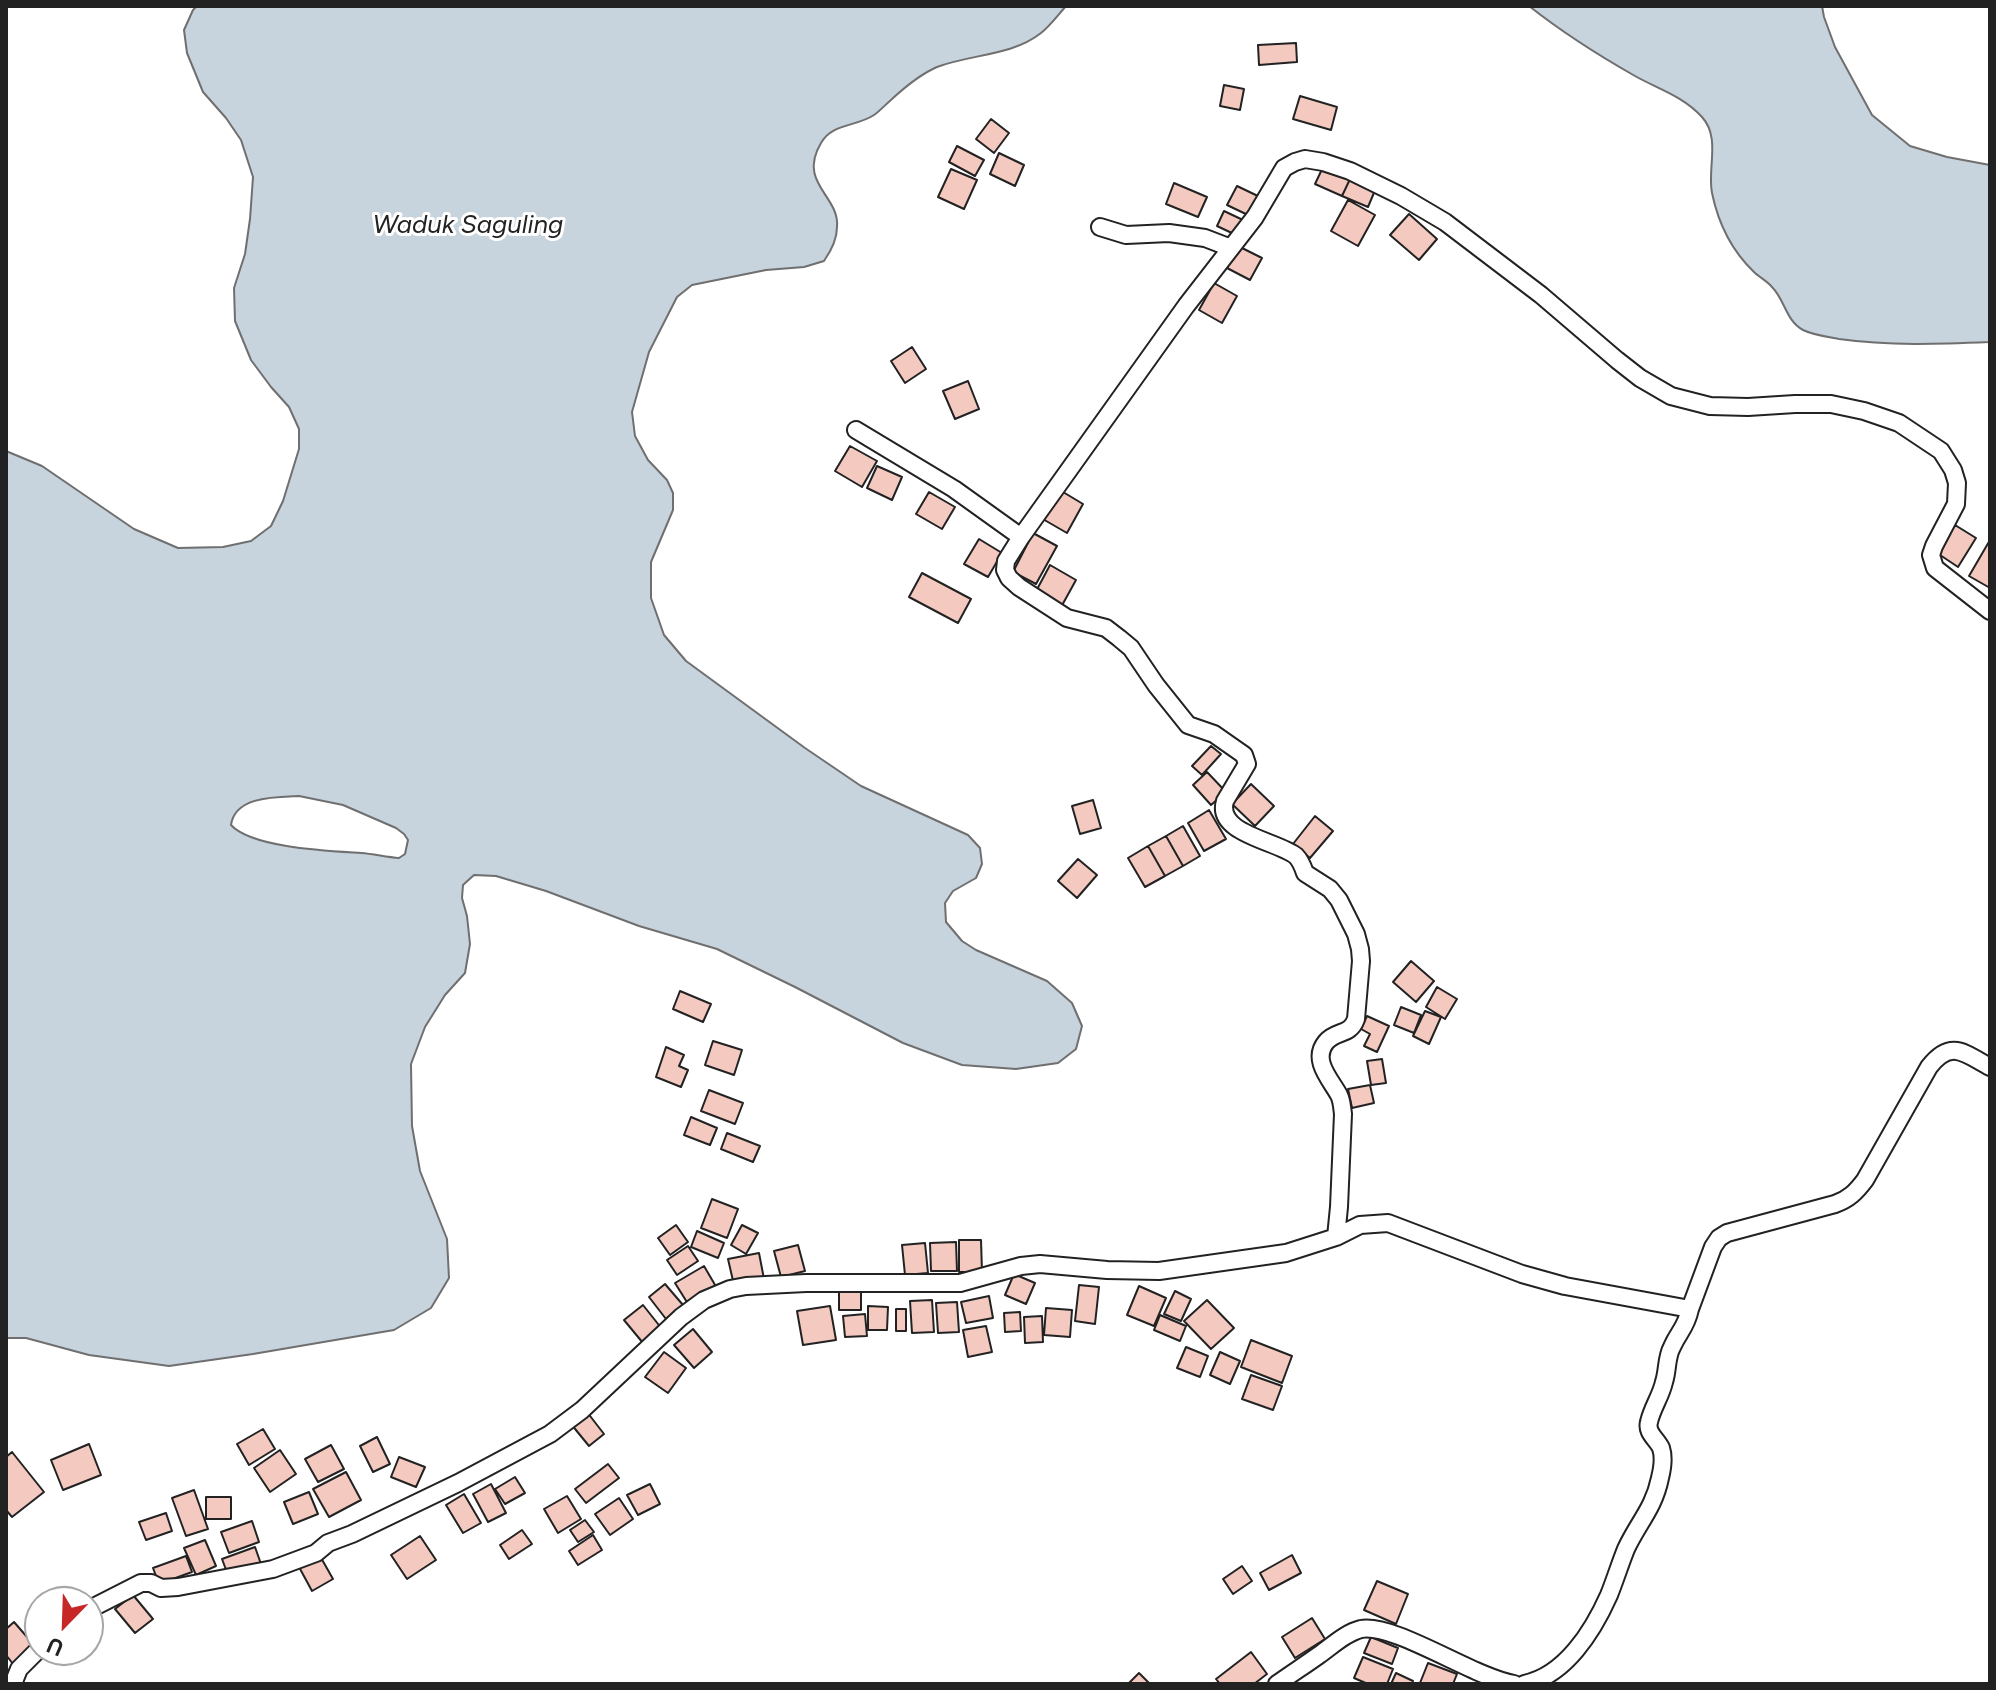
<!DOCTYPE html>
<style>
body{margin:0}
#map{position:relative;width:1996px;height:1690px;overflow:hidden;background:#fff;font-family:Figtree,sans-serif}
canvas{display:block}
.frame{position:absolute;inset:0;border:8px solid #222;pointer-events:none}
.north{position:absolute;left:24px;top:1586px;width:80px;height:80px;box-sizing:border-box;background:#fff;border:2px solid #a7a7a7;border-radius:50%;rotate:203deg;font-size:22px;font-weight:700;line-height:32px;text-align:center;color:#222}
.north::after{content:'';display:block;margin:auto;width:28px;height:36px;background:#c62828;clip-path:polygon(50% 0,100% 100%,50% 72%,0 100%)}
</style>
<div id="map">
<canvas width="1996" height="1690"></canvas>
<div class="frame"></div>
<div class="north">U</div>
</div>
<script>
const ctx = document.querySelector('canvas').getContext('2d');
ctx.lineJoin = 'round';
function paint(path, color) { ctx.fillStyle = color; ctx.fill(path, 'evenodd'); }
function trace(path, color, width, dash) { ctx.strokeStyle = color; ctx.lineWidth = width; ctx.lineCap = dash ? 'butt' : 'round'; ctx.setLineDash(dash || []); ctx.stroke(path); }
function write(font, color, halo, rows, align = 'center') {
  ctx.font = font + ' Figtree,sans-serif'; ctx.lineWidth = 6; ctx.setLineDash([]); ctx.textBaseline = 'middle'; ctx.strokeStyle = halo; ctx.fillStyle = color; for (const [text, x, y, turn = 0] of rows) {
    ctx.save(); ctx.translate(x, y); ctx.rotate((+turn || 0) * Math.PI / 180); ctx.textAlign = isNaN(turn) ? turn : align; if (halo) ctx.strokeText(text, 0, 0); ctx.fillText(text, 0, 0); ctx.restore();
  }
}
const water = new Path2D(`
 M197,6H1066C1058,15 1050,26 1041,33C1012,56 971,54 937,67C921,74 905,87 892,99C886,104 880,111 874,115C856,127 832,123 821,143C797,183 840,196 837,227C837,240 831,251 824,261L804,267L766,270L692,285L677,297L649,352L632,412L635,436L648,460L667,480L673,493V510L651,562V598L664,635L686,661L805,748L861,786L968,835L980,848L982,864L976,878L953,891L945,903L946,922L962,941L976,950L1047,981L1072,1003L1082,1026L1076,1049L1058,1063L1016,1069L962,1065L903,1043L795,987L717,949L639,926L546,891L496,876L474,875L463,885L462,898L467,916L470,944L465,973L445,995L425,1027L411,1064L412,1126L420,1171L447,1239L449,1278L431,1308L394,1330L253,1354L169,1366L89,1355L26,1338H6V451L42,466L134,529L178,548L223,547L251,541L271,526L283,501L299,449V429L289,407L271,387L251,360L235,321L234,288L245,254L250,219L253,177L241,140L226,118L203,92L187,53L184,30L193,10ZM299,796L343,805L396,828L404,834L408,840L405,854L399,858C386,857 374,854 361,853C330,851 252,848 231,825C235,796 276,797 299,796Z
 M1529,6H1822L1824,17L1835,47L1872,115L1910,146L1947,157L1990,165V342C1940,344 1889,346 1839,339C1828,337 1813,335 1803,330C1786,321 1785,300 1772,287C1767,281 1759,277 1754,272C1732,251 1718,222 1712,193C1707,168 1721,138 1702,117C1683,96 1658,89 1635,76C1598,55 1562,32 1529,6Z`);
paint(water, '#c7d3dd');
trace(water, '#6f6f6f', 2);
const building = new Path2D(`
 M1296,43L1297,62L1259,65L1258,45Z
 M1224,85L1244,89L1240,110L1220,106Z
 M1300,96L1337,107L1331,130L1293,119Z
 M991,119L1009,133L994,153L976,139Z
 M957,146L984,160L975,176L949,162Z
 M999,153L1024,165L1015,186L990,174Z
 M1324,165L1351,177L1342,196L1315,184Z
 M951,169L977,180L964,209L938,197Z
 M1351,177L1376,188L1368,207L1342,196Z
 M1174,183L1207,197L1198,217L1166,204Z
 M1237,186L1260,197L1250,216L1227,205Z
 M1348,200L1375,215L1358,246L1331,231Z
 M1224,211L1243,220L1236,235L1217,226Z
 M1409,214L1437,239L1419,260L1390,235Z
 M1238,246L1262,258L1250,280L1227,268Z
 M1214,283L1237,296L1222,323L1199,310Z
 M912,347L926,369L905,383L891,361Z
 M968,381L979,409L955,419L943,391Z
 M850,446L877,461L862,487L835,471Z
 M877,466L902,477L892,500L867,488Z
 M1058,489L1083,504L1067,533L1041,518Z
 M929,492L955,507L942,529L916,514Z
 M1955,525L1976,538L1958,567L1937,553Z
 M1033,533L1057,546L1036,584L1013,572Z
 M979,539L1002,553L988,577L964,564Z
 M1990,540V588L1969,576Z
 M1050,565L1076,580L1060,609L1034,595Z
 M922,573L971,599L958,623L909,597Z
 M1211,746L1221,754L1202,775L1192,766Z
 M1207,772L1226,792L1211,805L1193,785Z
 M1251,784L1274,806L1255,826L1232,804Z
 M1093,800L1101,828L1080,834L1072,806Z
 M1209,810L1226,839L1204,851L1188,823Z
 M1315,816L1333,831L1310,858L1293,844Z
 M1183,826L1200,856L1183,866L1166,836Z
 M1166,836L1183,866L1165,876L1148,846Z
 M1148,846L1165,876L1145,887L1128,858Z
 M1078,859L1097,875L1077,898L1058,881Z
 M1411,961L1434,981L1416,1002L1393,982Z
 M1437,987L1457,999L1445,1019L1426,1007Z
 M680,991L711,1004L703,1022L673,1009Z
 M1401,1007L1421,1015L1414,1033L1394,1025Z
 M1425,1011L1441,1017L1429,1044L1413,1036Z
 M1367,1016L1389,1026L1377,1052L1364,1046L1370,1034L1361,1029Z
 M713,1041L742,1050L734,1075L705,1065Z
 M666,1047L684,1055L679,1066L688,1070L681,1087L656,1077Z
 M1382,1059L1386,1083L1371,1085L1367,1061Z
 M1370,1085L1374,1103L1352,1108L1348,1089Z
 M709,1090L743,1103L735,1124L701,1111Z
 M691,1117L717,1128L710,1145L684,1135Z
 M727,1133L760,1146L753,1162L721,1149Z
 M712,1199L738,1209L727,1238L701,1228Z
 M676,1225L688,1242L670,1255L658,1238Z
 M742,1225L758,1233L746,1254L731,1245Z
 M697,1231L724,1243L718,1258L691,1247Z
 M959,1240H981L982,1272H959Z
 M956,1242L957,1271H931L930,1243Z
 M925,1243L928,1273L905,1275L902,1245Z
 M798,1245L805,1271L781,1277L774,1251Z
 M688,1246L698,1261L677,1275L667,1260Z
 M759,1253L764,1279L734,1285L728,1259Z
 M704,1266L718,1290L690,1307L675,1283Z
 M1014,1274L1035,1283L1026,1304L1005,1295Z
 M665,1284L683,1305L666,1319L649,1297Z
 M1079,1285L1099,1287L1095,1324L1075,1321Z
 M1139,1286L1166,1298L1154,1326L1127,1315Z
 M839,1290H861V1310H839Z
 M1175,1291L1191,1299L1181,1321L1164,1314Z
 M989,1296L993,1318L966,1323L961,1302Z
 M932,1300L934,1332L912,1333L910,1301Z
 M1207,1300L1234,1328L1211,1349L1184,1321Z
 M957,1302L959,1332L938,1333L936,1303Z
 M643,1305L662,1329L643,1343L624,1320Z
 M830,1306L836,1340L803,1345L797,1311Z
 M868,1306L888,1307L887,1330H868Z
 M1046,1308L1072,1310L1070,1337L1044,1335Z
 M896,1309H906V1331H896Z
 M1020,1312L1021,1331L1005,1332L1004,1313Z
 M865,1314L867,1336L845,1337L843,1316Z
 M1160,1315L1186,1326L1180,1341L1154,1330Z
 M1042,1316L1043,1342L1025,1343L1024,1317Z
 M986,1326L992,1352L968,1357L963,1330Z
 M693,1329L712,1352L694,1368L674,1345Z
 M1251,1340L1292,1356L1282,1383L1241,1367Z
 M1186,1347L1208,1356L1200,1377L1177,1368Z
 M664,1352L686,1368L668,1393L645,1377Z
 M1220,1352L1240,1361L1230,1384L1210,1375Z
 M1251,1375L1282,1386L1273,1410L1242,1399Z
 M587,1412L604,1434L589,1446L571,1424Z
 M263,1429L275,1449L249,1465L237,1444Z
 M377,1437L390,1464L373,1472L360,1446Z
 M89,1444L101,1475L63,1490L51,1460Z
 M331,1445L344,1469L318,1482L305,1459Z
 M280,1450L296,1474L270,1492L254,1468Z
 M12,1452L44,1492L12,1517L6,1510V1457Z
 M399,1457L425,1467L416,1487L391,1477Z
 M608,1464L619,1478L586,1503L575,1489Z
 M346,1472L361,1500L329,1517L313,1489Z
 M515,1477L525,1493L505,1504L495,1489Z
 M491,1484L506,1513L488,1522L473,1494Z
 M650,1484L660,1504L638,1515L627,1495Z
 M194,1490L208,1529L186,1536L172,1498Z
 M309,1492L318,1514L293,1524L284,1502Z
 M464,1494L481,1523L463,1533L446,1505Z
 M567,1496L581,1519L558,1533L544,1509Z
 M206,1497H231V1519H206Z
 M619,1498L633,1519L610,1535L595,1514Z
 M166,1513L172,1531L146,1540L139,1522Z
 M585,1520L594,1532L578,1542L570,1530Z
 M252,1521L259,1542L229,1553L221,1532Z
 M522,1530L532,1544L509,1559L500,1545Z
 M593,1535L602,1550L578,1565L569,1551Z
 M420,1536L436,1560L407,1579L391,1555Z
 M205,1540L216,1566L196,1575L184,1548Z
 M255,1547L261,1564L228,1575L222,1559Z
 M1292,1555L1301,1573L1269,1590L1260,1573Z
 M186,1556L192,1572L159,1584L153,1568Z
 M320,1556L333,1579L312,1591L299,1567Z
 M1242,1566L1252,1581L1233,1594L1223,1579Z
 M1377,1581L1408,1594L1396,1624L1364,1610Z
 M133,1595L153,1619L135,1633L115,1609Z
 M40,1611V1637L27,1621Z
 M1312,1618L1325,1639L1295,1658L1282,1637Z
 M14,1622L34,1645L13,1664L6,1655V1629Z
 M1371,1637L1398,1648L1392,1664L1364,1653Z
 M1251,1652L1267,1674L1254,1684H1220L1216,1679Z
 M1363,1657L1393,1669L1387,1684H1368L1354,1678Z
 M1428,1663L1457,1674L1453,1684L1420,1683Z
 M1139,1673L1150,1684H1128Z
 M1396,1673L1413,1681L1412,1684H1391Z`);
paint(building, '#f3c9c0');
trace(building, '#222', 2);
const minor = new Path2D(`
 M1100,227L1126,235L1169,233L1205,238L1231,248
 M856,430L954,489L1021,537
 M1336,1237L1339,1207L1343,1114C1342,1107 1342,1101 1339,1095C1331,1080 1311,1060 1326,1042C1336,1030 1350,1036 1356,1019L1361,961L1360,949L1356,934L1339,900L1330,889L1305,873C1303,867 1301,861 1296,856C1278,841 1215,834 1225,801L1247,764L1244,755L1214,734L1188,725L1156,685L1131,648L1119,638L1106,628L1067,618L1019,587L1009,578L1005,570L1006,561L1021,537L1186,306L1255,217L1284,168L1295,162L1305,159L1323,162L1350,171L1401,196L1445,222L1541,295L1617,360L1640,378L1671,396L1710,406L1748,407L1795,404H1831L1864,411L1899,423L1941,451L1953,470L1957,483L1956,504L1934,546L1931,555L1935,568L1990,611
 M88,1610L141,1583H151L161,1588L178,1587L273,1569L316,1553L328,1543L352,1534L458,1483L550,1434L582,1410L681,1317L704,1300L730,1289L746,1286L806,1283H960L1021,1266L1040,1264L1107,1270L1159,1271L1286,1253L1336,1237L1360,1225L1388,1223L1522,1274L1565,1286L1690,1309L1713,1247L1719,1238L1727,1233L1835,1204C1849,1199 1856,1192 1865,1180L1929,1067C1951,1039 1964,1053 1990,1067
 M13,1684L19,1669L40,1648
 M1277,1684C1291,1674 1305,1665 1319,1655C1332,1646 1345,1633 1361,1629C1395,1623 1473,1677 1514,1684
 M1524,1684C1565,1676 1593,1631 1609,1595C1615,1580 1620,1564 1626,1549C1638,1523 1654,1508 1660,1478C1662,1470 1664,1457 1661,1448C1657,1439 1646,1433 1649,1422C1652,1408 1661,1396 1664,1382C1668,1370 1666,1358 1672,1347C1679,1331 1686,1328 1690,1309`);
trace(minor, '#222', 20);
trace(minor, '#fff', 16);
write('italic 26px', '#222', '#fff', [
 ["Waduk Saguling",468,225]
]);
</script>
